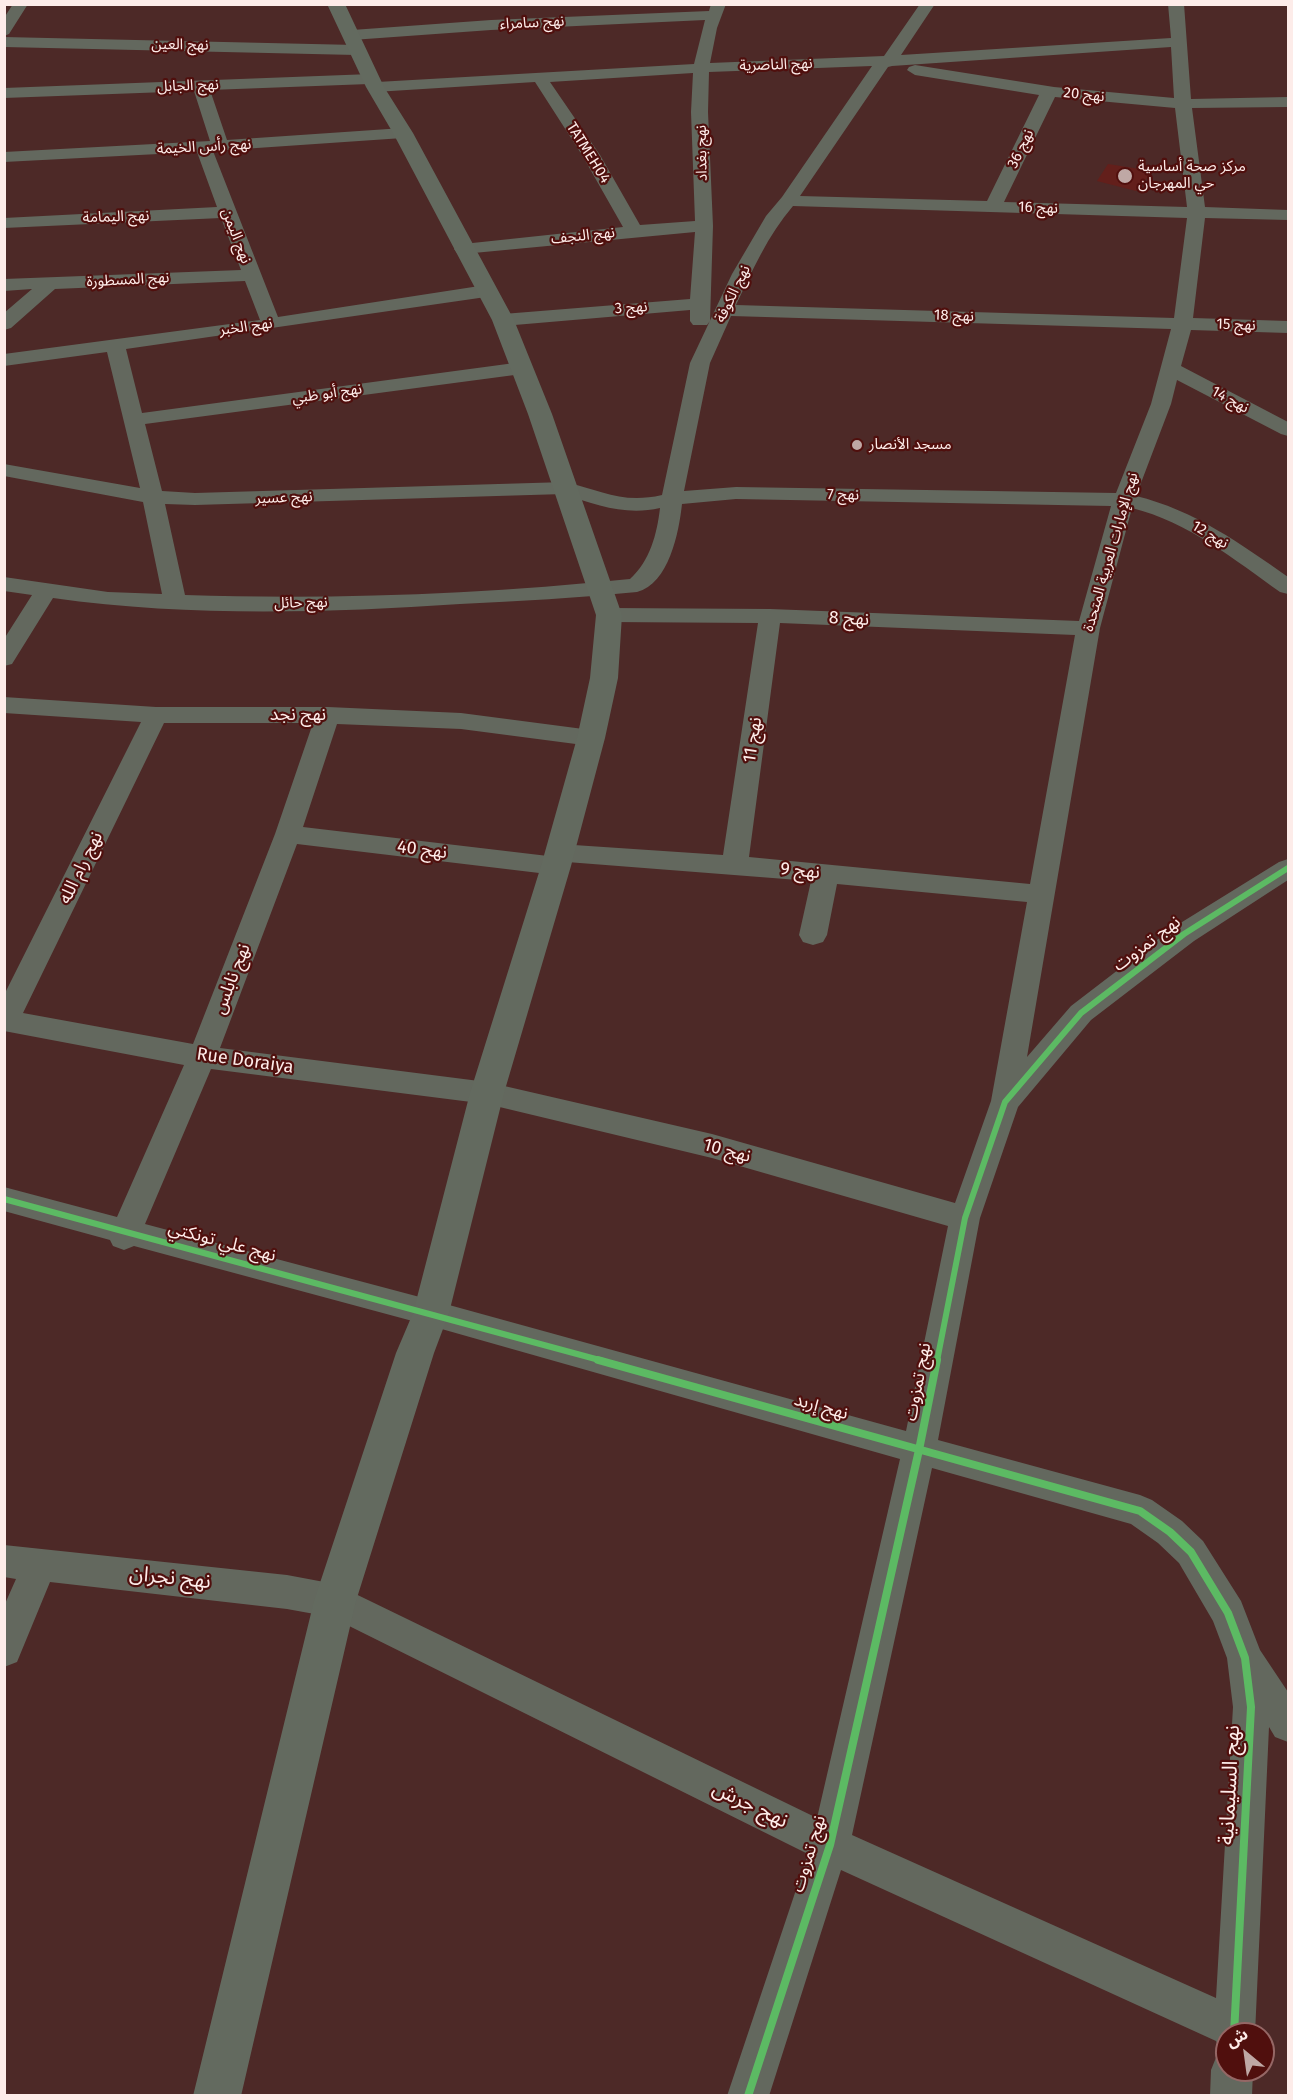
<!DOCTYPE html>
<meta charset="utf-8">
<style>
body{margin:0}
#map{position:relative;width:1293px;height:2100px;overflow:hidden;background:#4d2927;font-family:"Fira Sans","Noto Sans Arabic",sans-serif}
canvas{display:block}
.frame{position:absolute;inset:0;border:6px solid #fdece9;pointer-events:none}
.north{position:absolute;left:1215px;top:2022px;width:60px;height:60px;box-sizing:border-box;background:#500f0d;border:2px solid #956765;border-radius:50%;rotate:331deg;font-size:16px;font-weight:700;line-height:24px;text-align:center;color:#fdece9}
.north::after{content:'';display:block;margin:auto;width:21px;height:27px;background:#bfa8a5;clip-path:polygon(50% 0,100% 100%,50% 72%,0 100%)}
</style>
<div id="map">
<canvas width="1293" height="2100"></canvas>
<div class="frame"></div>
<div class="north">ش</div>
</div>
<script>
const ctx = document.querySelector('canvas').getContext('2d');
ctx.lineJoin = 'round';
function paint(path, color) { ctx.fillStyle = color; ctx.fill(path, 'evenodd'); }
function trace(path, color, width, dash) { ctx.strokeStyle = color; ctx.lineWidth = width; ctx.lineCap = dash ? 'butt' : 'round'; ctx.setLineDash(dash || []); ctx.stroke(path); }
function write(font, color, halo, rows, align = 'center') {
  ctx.font = font + ' "Fira Sans","Noto Sans Arabic",sans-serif'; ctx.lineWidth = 4.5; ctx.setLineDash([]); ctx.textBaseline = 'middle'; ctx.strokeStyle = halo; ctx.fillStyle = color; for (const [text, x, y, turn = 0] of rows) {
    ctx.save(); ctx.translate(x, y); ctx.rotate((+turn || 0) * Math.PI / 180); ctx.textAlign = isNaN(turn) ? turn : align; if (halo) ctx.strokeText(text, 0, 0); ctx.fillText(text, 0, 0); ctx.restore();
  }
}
paint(new Path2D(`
 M1108,164L1153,171L1136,191L1097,181Z`), '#631f1b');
paint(new Path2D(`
 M13,4H28L9,34L4,36V18Z
 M711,4H726L717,28L710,63L884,56L920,4H935L901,55L1171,38L1168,4H1184L1191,99L1288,97V107L1192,108L1205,207L1288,210V220L1205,218L1193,318L1288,321V333L1191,330L1181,366L1288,422V436L1281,434L1177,380L1171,404L1136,496C1194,510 1241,544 1288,577V594L1280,592C1235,560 1188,522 1132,508L1100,628L1027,1057L1071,1006L1174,927L1279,862L1288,859V880L1194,941L1091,1020L1018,1107L980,1218L938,1440L1140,1495L1152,1500L1182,1521L1203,1541L1241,1601L1260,1650L1288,1692V1742L1275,1737L1269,1727L1255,2034H1227V2070H1253L1252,2096H1210L1211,2070L1217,2055L1227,2051L1219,2049L1216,2041L841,1870L769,2096H727L808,1854L331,1617L287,1609L50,1582L17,1662L4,1667V1606L16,1579L4,1577V1545L287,1575L335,1584L817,1818L900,1459L431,1326L134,1246L124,1250L113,1246L110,1240L4,1211V1187L117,1217L184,1065L4,1031V995L141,722L4,713V697L156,707H328L461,713L591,730L600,732L603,738L600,744L591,746L461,729L337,724L303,827L548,856L546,853L550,847L559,844L723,855L758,623L609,622L601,620L598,615L601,610L609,608L770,609L1079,621L1111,506L736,499L682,504C679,532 669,584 637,592C578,598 519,601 460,604C325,613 187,617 53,598L12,664L4,666V639L32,595L4,591V577L108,592L162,594L143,502L4,476V464L140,488L107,352L4,366V354L260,320L245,281L55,289L11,328L4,330V313L32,289L4,291V279L241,270L221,218L4,228V218L217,207L197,152L4,162V152L210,141L194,91L4,98V88L371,74L377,76L379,79L377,82L694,64L705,20L491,30L352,40L344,35L352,30L491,20L709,11ZM1171,47L1174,98L1054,87L915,65L909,67L907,70L915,75L1039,95L987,201L800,196L888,67L892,66ZM872,66L782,197L766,216L732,274L690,363L662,495C623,504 602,491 566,482L195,493L162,491L145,424L522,374L529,372L532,368L529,364L522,362L142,413L126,349L486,297L493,295L495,291L493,287L486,285L278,317L213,151L403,138L411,133L403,128L227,140L210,90L369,84L367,87L369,90L375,92L535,82L582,155L623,227L463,244L457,245L454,249L457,253L463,254L695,232L690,299L503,314L496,316L493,320L496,324L503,326L690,310V321L693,325H707L710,321L713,226L708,112L709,72ZM693,73L691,112L695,221L640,225L600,155L550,82ZM1055,97L1175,108L1187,207L1004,202ZM793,206L1187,218L1174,318L736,305C752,271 768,235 793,206ZM731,316L1171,329L1151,404L1116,493L736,487L684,491L710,363ZM564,494C596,505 626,516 660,508C657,534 650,561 630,579C483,594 333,600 185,595L165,504L195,505ZM780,623L1075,635L1030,884L749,857ZM164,723H313L275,834L193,1044L23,1013ZM297,844L556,875L565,872L569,866L567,862L811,881L799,935L803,942L813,945L823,942L827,935L837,884L1027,902L991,1101L955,1203L712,1134L487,1082L220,1048ZM211,1069L487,1104L712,1158L948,1226L906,1431L431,1300L145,1224ZM932,1468L1131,1524L1158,1543L1179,1563L1213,1621L1227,1658L1233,1707L1216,1998L852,1835Z
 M4,37L356,45L364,50L356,55L4,47Z`), '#63685e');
paint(new Path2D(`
 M327,4H345L384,87L413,133L514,320L552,414L622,615L618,678L605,738L571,866L504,1093L449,1313L434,1353L356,1601L241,2096H193L314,1601L396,1353L413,1313L470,1093L541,866L577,738L590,678L596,615L528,414L492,320L393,133L366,87Z`), '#636a5f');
trace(new Path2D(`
 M4,1199L603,1361
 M937,1361L965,1218L1005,1102L1081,1013L1184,934L1288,868`), '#5cba63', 6);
trace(new Path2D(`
 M598,1360L1140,1511L1170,1532L1191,1552L1228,1613L1245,1658L1251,1707L1234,2034
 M748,2096L830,1845L919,1450L937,1360`), '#5cba63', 8);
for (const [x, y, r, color] of [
 [1125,176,8,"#bfa8a5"],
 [857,445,6,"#bfa8a5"]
]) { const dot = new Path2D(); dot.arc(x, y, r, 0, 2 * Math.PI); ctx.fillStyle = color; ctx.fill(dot); trace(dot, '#500f0d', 2); }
write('15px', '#fdece9', '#500f0d', [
 ["نهج سامراء",532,23,-3],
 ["نهج العين",180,45,1],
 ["نهج الناصرية",776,65,-2],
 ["نهج الجابل",188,86,-2],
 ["نهج 20",1084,95,6],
 ["نهج رأس الخيمة",204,147,-3],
 ["نهج 36",1021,149,-64],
 ["TATMEH04",588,153,58],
 ["نهج بغداد",702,153,-91],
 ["نهج 16",1038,208,2],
 ["نهج اليمامة",116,217,-2],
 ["نهج اليمن",236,236,69],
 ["نهج النجف",583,236,-6],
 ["نهج المسطورة",128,280,-3],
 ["نهج الكوفة",733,294,-64],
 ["نهج 3",631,308,-4],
 ["نهج 18",954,316,2],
 ["نهج 15",1236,325,2],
 ["نهج الخبر",246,327,-8],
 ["نهج أبو ظبي",327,394,-8],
 ["نهج 14",1230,400,28],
 ["نهج 7",843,495,1],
 ["نهج عسير",284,498,-2],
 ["نهج 12",1210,535,31],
 ["نهج الإمارات العربية المتحدة",1111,552,-74],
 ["نهج حائل",301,603,-1]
]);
write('15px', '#fdece9', '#500f0d', [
 ["مركز صحة أساسية",1138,167],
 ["حي المهرجان",1138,184],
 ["مسجد الأنصار",869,445]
], 'left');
write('18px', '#fdece9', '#500f0d', [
 ["نهج 8",849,619,3],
 ["نهج نجد",298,715],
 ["نهج 11",753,740,-82],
 ["نهج 40",422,850,7],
 ["نهج رام الله",81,868,-64],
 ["نهج 9",800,871,6],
 ["نهج تمزوت",1147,944,-37],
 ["نهج نابلس",232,979,-69],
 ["Rue Doraiya",245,1061,8],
 ["نهج 10",727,1151,15],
 ["نهج علي تونكتي",222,1242,15],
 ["نهج تمزوت",918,1382,-79],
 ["نهج إربد",821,1407,16],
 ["نهج تمزوت",809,1854,-73]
]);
write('21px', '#fdece9', '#500f0d', [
 ["نهج نجران",170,1578,6],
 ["نهج السليمانية",1230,1785,-87],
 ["نهج جرش",750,1805,26]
]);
</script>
